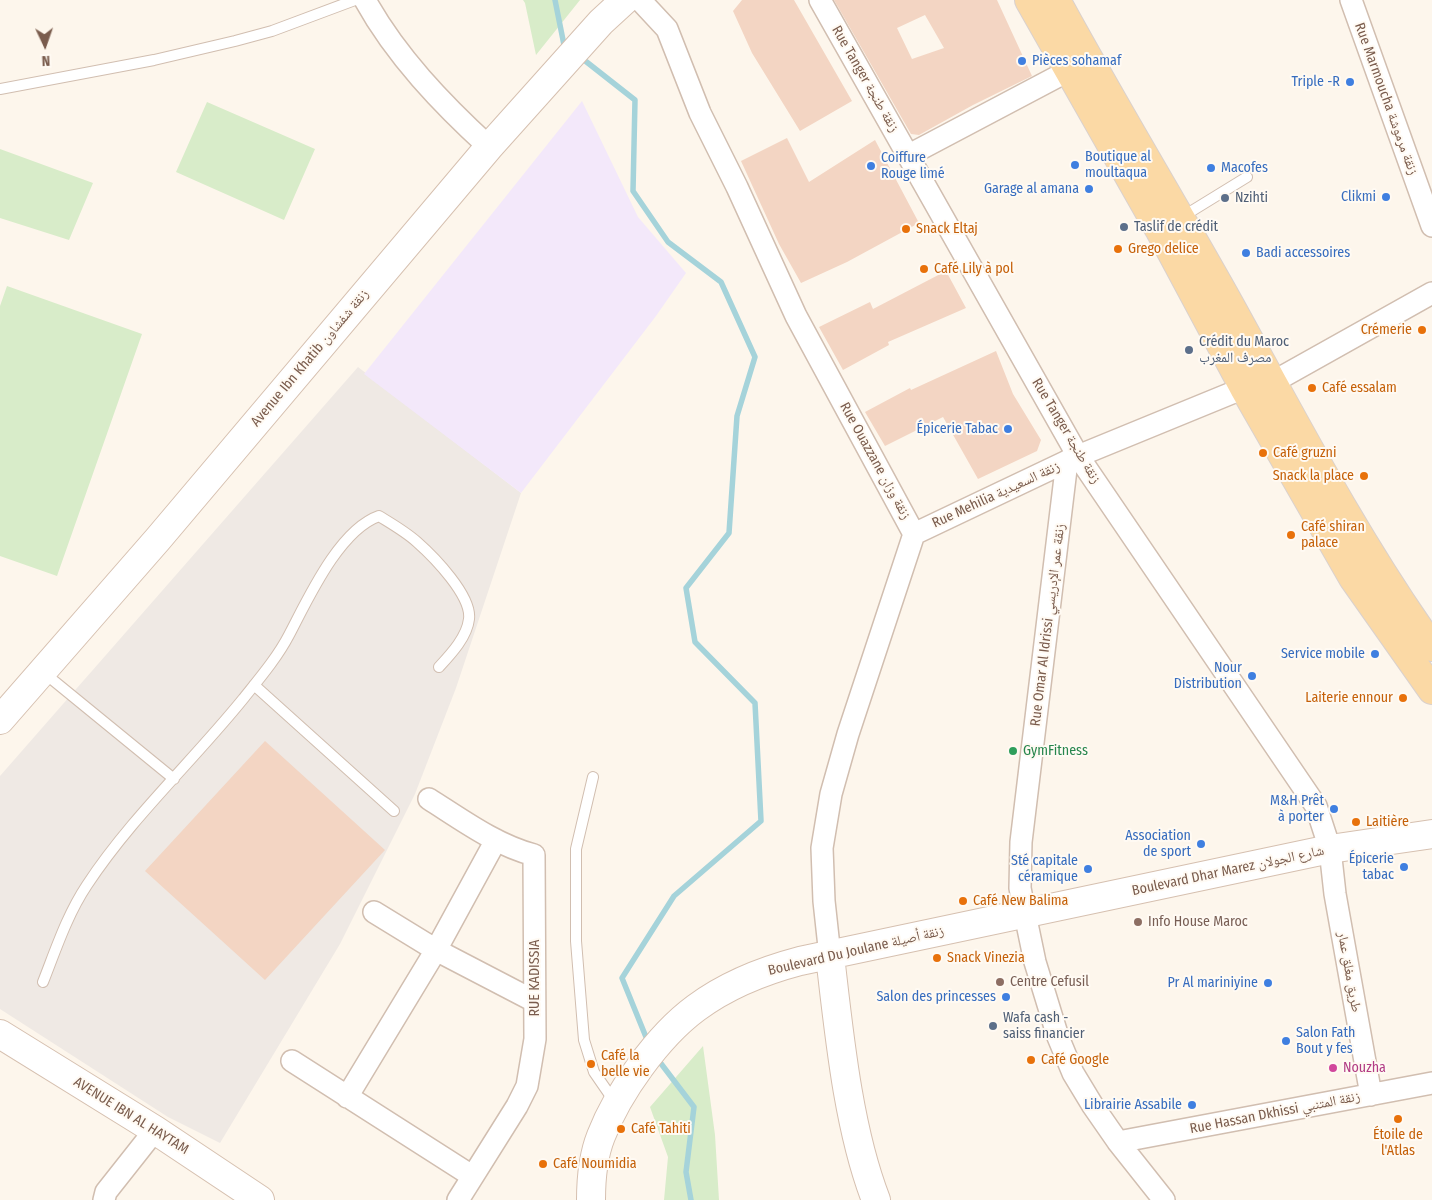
<!DOCTYPE html>
<meta charset="utf-8">
<style>
body{margin:0}
#map{position:relative;width:1432px;height:1200px;overflow:hidden;background:#fdf6ec;font-family:"Fira Sans Condensed",sans-serif}
canvas{display:block}
.north{position:absolute;left:20px;top:20px;width:50px;height:50px;-webkit-text-stroke:4px #fffaf3;paint-order:stroke;rotate:177deg;font-size:14px;font-weight:700;line-height:20px;text-align:center;color:#7a5c4d}
.north::after{content:'';display:block;margin:auto;width:18px;height:22px;background:#7a5c4d;clip-path:polygon(50% 0,100% 100%,50% 72%,0 100%)}
</style>
<div id="map">
<canvas width="1432" height="1200"></canvas>
<div class="north">N</div>
</div>
<script>
const ctx = document.querySelector('canvas').getContext('2d');
ctx.lineJoin = 'round';
function paint(path, color) { ctx.fillStyle = color; ctx.fill(path, 'evenodd'); }
function trace(path, color, width, dash) { ctx.strokeStyle = color; ctx.lineWidth = width; ctx.lineCap = dash ? 'butt' : 'round'; ctx.setLineDash(dash || []); ctx.stroke(path); }
function write(font, color, halo, rows, align = 'center') {
  ctx.font = font + ' "Fira Sans Condensed","Noto Naskh Arabic",sans-serif'; ctx.lineWidth = 4; ctx.setLineDash([]); ctx.textBaseline = 'middle'; ctx.strokeStyle = halo; ctx.fillStyle = color; for (const [text, x, y, turn = 0] of rows) {
    ctx.save(); ctx.translate(x, y); ctx.rotate((+turn || 0) * Math.PI / 180); ctx.textAlign = isNaN(turn) ? turn : align; if (halo) ctx.strokeText(text, 0, 0); ctx.fillText(text, 0, 0); ctx.restore();
  }
}
paint(new Path2D(`
 M358,367L521,493L456,688L415,794L340,944L220,1143L168,1117L0,1009V776Z`), '#efe9e4');
paint(new Path2D(`
 M582,101L638,217L686,273L656,316L521,493L364,374Z`), '#f3e8fa');
paint(new Path2D(`
 M523,0H580L536,55L525,3Z
 M207,102L315,149L284,220L176,172Z
 M0,149L93,183L69,240L0,218Z
 M7,286L142,334L57,576L0,556V306Z
 M703,1046L715,1135L719,1200H664L668,1157L650,1107Z`), '#d8ecc9');
trace(new Path2D(`
 M555,0L564,45L568,48
 M579,56L635,100L633,191L668,242L721,282L755,357L737,416L729,533L686,588L695,642L755,703L761,821L674,896L622,978L648,1042
 M656,1057L694,1107L686,1172L691,1200`), '#a5d3da', 5.5);
paint(new Path2D(`
 M742,0H794L852,101L800,131L752,53L733,11Z
 M834,0H997L1032,76L973,105L919,135L911,134ZM925,15L944,48L912,59L897,28Z
 M787,138L809,182L875,140L919,223L847,262L801,283L779,244L741,161Z
 M946,271L966,308L888,342L889,345L843,370L819,327L870,302L873,309Z
 M996,351L1013,394L1041,440L1037,451L978,479L943,417L885,446L865,412L910,388L911,390Z
 M265,741L385,850L265,980L145,871Z`), '#f3d5c3');
const lane = new Path2D(`
 M0,89L154,60L235,41L272,31L355,0
 M1182,217L1247,177
 M43,672L174,779
 M254,685L394,811
 M593,777L576,849V941L584,1040L594,1072L614,1101
 M43,982C56,949 67,915 87,885C131,818 192,762 243,699C259,679 277,658 289,635C308,599 339,530 379,516C392,524 406,532 417,542C434,557 472,596 469,619C467,637 451,654 439,667`);
const street = new Path2D(`
 M365,0C396,56 442,104 489,147
 M640,0L667,29L700,113L737,187L796,316L914,534L848,734L831,794L822,848L824,901L830,956
 M820,0L1078,456L1316,806L1330,849L1335,894L1371,1095
 M1351,0L1432,226
 M909,155L1068,71
 M1273,382L1432,293
 M1067,461L1021,842L1020,888L1025,914L1035,962L1058,1037L1073,1073L1093,1106L1118,1142L1164,1200
 M914,534L1078,456L1244,388
 M429,799C462,820 496,845 534,855L535,1039L527,1086L517,1106L458,1200
 M374,912L436,950L534,1001
 M292,1061L472,1176
 M347,1097L436,950L496,840
 M1118,1142L1432,1083
 M104,1200L106,1192L155,1130`);
const secondary = new Path2D(`
 M0,720L158,539L489,147L601,22L625,0
 M830,956C839,1033 848,1128 876,1200
 M0,1034L155,1130L260,1200
 M591,1200C591,1179 593,1156 601,1136C618,1092 658,1036 696,1008C727,985 762,971 800,961L1330,849L1432,834`);
const primary = new Path2D(`
 M1029,0L1159,229L1244,388L1353,578L1432,690
 M1056,0C1112,103 1173,203 1230,305C1294,421 1355,539 1432,647`);
trace(lane, '#d1beb0', 12);
trace(street, '#d1beb0', 24);
trace(secondary, '#d6c0b0', 30);
trace(primary, '#dad1cd', 30);
trace(lane, '#fff', 10);
trace(street, '#fff', 21);
trace(secondary, '#fff', 28);
trace(primary, '#fbd9a5', 28);
for (const [x, y, r, color] of [
 [1022,61,5,"#3f7fe0"],
 [1350,82,5,"#3f7fe0"],
 [1075,165,5,"#3f7fe0"],
 [871,166,5,"#3f7fe0"],
 [1211,168,5,"#3f7fe0"],
 [1089,189,5,"#3f7fe0"],
 [1386,197,5,"#3f7fe0"],
 [1225,198,5,"#5c6f8a"],
 [1124,227,5,"#5c6f8a"],
 [906,229,5,"#e8710a"],
 [1118,249,5,"#e8710a"],
 [1246,253,5,"#3f7fe0"],
 [924,269,5,"#e8710a"],
 [1422,330,5,"#e8710a"],
 [1189,350,5,"#5c6f8a"],
 [1312,388,5,"#e8710a"],
 [1008,429,5,"#3f7fe0"],
 [1263,453,5,"#e8710a"],
 [1364,476,5,"#e8710a"],
 [1291,535,5,"#e8710a"],
 [1375,654,5,"#3f7fe0"],
 [1252,676,5,"#3f7fe0"],
 [1403,698,5,"#e8710a"],
 [1013,751,5,"#2e9e5b"],
 [1334,809,5,"#3f7fe0"],
 [1356,822,5,"#e8710a"],
 [1201,844,5,"#3f7fe0"],
 [1404,867,5,"#3f7fe0"],
 [1088,869,5,"#3f7fe0"],
 [963,901,5,"#e8710a"],
 [1138,922,5,"#8d6e63"],
 [937,958,5,"#e8710a"],
 [1000,982,5,"#8d6e63"],
 [1268,983,5,"#3f7fe0"],
 [1006,997,5,"#3f7fe0"],
 [993,1026,5,"#5c6f8a"],
 [1286,1041,5,"#3f7fe0"],
 [1031,1060,5,"#e8710a"],
 [591,1064,5,"#e8710a"],
 [1333,1068,5,"#d1479c"],
 [1192,1105,5,"#3f7fe0"],
 [1398,1119,5,"#e8710a"],
 [621,1129,5,"#e8710a"],
 [543,1164,5,"#e8710a"]
]) { const dot = new Path2D(); dot.arc(x, y, r, 0, 2 * Math.PI); ctx.fillStyle = color; ctx.fill(dot); trace(dot, '#fffaf3', 2); }
write('14px', '#366cbe', '#fffaf3', [
 ["Pièces sohamaf",1032,61,"left"],
 ["Triple -R",1340,82],
 ["Boutique al",1085,157,"left"],
 ["moultaqua",1085,173,"left"],
 ["Coiffure",881,158,"left"],
 ["Rouge limé",881,174,"left"],
 ["Macofes",1221,168,"left"],
 ["Garage al amana",1079,189],
 ["Clikmi",1376,197],
 ["Badi accessoires",1256,253,"left"],
 ["Épicerie Tabac",998,429],
 ["Service mobile",1365,654],
 ["Nour",1242,668],
 ["Distribution",1242,684],
 ["M&H Prêt",1324,801],
 ["à porter",1324,817],
 ["Association",1191,836],
 ["de sport",1191,852],
 ["Épicerie",1394,859],
 ["tabac",1394,875],
 ["Sté capitale",1078,861],
 ["céramique",1078,877],
 ["Pr Al mariniyine",1258,983],
 ["Salon des princesses",996,997],
 ["Salon Fath",1296,1033,"left"],
 ["Bout y fes",1296,1049,"left"],
 ["Librairie Assabile",1182,1105]
], 'right');
write('14px', '#7a5c4d', '#fffaf3', [
 ["Rue Tanger زنقة طنجة",865,79,60],
 ["Rue Marmoucha زنقة مرموشة",1386,99,70],
 ["Avenue Ibn Khatib زنقة شفشاون",310,358,-50],
 ["Rue Tanger زنقة طنجة",1066,431,59],
 ["Rue Ouazzane زنقة وزان",875,461,61],
 ["Rue Mehilia زنقة السعيدية",996,495,-25],
 ["Rue Omar Al Idrissi زنقة عمر الإدريسي",1048,625,-83],
 ["Boulevard Dhar Marez شارع الجولان",1228,871,-12],
 ["Boulevard Du Joulane زنقة أصيلة",856,951,-13],
 ["طريق مغلق عمار",1349,972,80],
 ["RUE KADISSIA",535,978,-90],
 ["Rue Hassan Dkhissi زنقة المتنبي",1275,1113,-11],
 ["AVENUE IBN AL HAYTAM",131,1116,32]
]);
write('14px', '#4e5e75', '#fffaf3', [
 ["Nzihti",1235,198],
 ["Taslif de crédit",1134,227],
 ["Crédit du Maroc",1199,342],
 ["مصرف المغرب",1199,358],
 ["Wafa cash -",1003,1018],
 ["saiss financier",1003,1034]
], 'left');
write('14px', '#c56008', '#fffaf3', [
 ["Snack Eltaj",916,229],
 ["Grego delice",1128,249],
 ["Café Lily à pol",934,269],
 ["Crémerie",1412,330,"right"],
 ["Café essalam",1322,388],
 ["Café gruzni",1273,453],
 ["Snack la place",1354,476,"right"],
 ["Café shiran",1301,527],
 ["palace",1301,543],
 ["Laiterie ennour",1393,698,"right"],
 ["Laitière",1366,822],
 ["Café New Balima",973,901],
 ["Snack Vinezia",947,958],
 ["Café la",601,1056],
 ["belle vie",601,1072],
 ["Café Google",1041,1060],
 ["Café Tahiti",631,1129],
 ["Étoile de",1398,1135,"center"],
 ["l'Atlas",1398,1151,"center"],
 ["Café Noumidia",553,1164]
], 'left');
write('14px', '#27864d', '#fffaf3', [
 ["GymFitness",1023,751]
], 'left');
write('14px', '#785e54', '#fffaf3', [
 ["Info House Maroc",1148,922],
 ["Centre Cefusil",1010,982]
], 'left');
write('14px', '#b23c85', '#fffaf3', [
 ["Nouzha",1343,1068]
], 'left');
</script>
